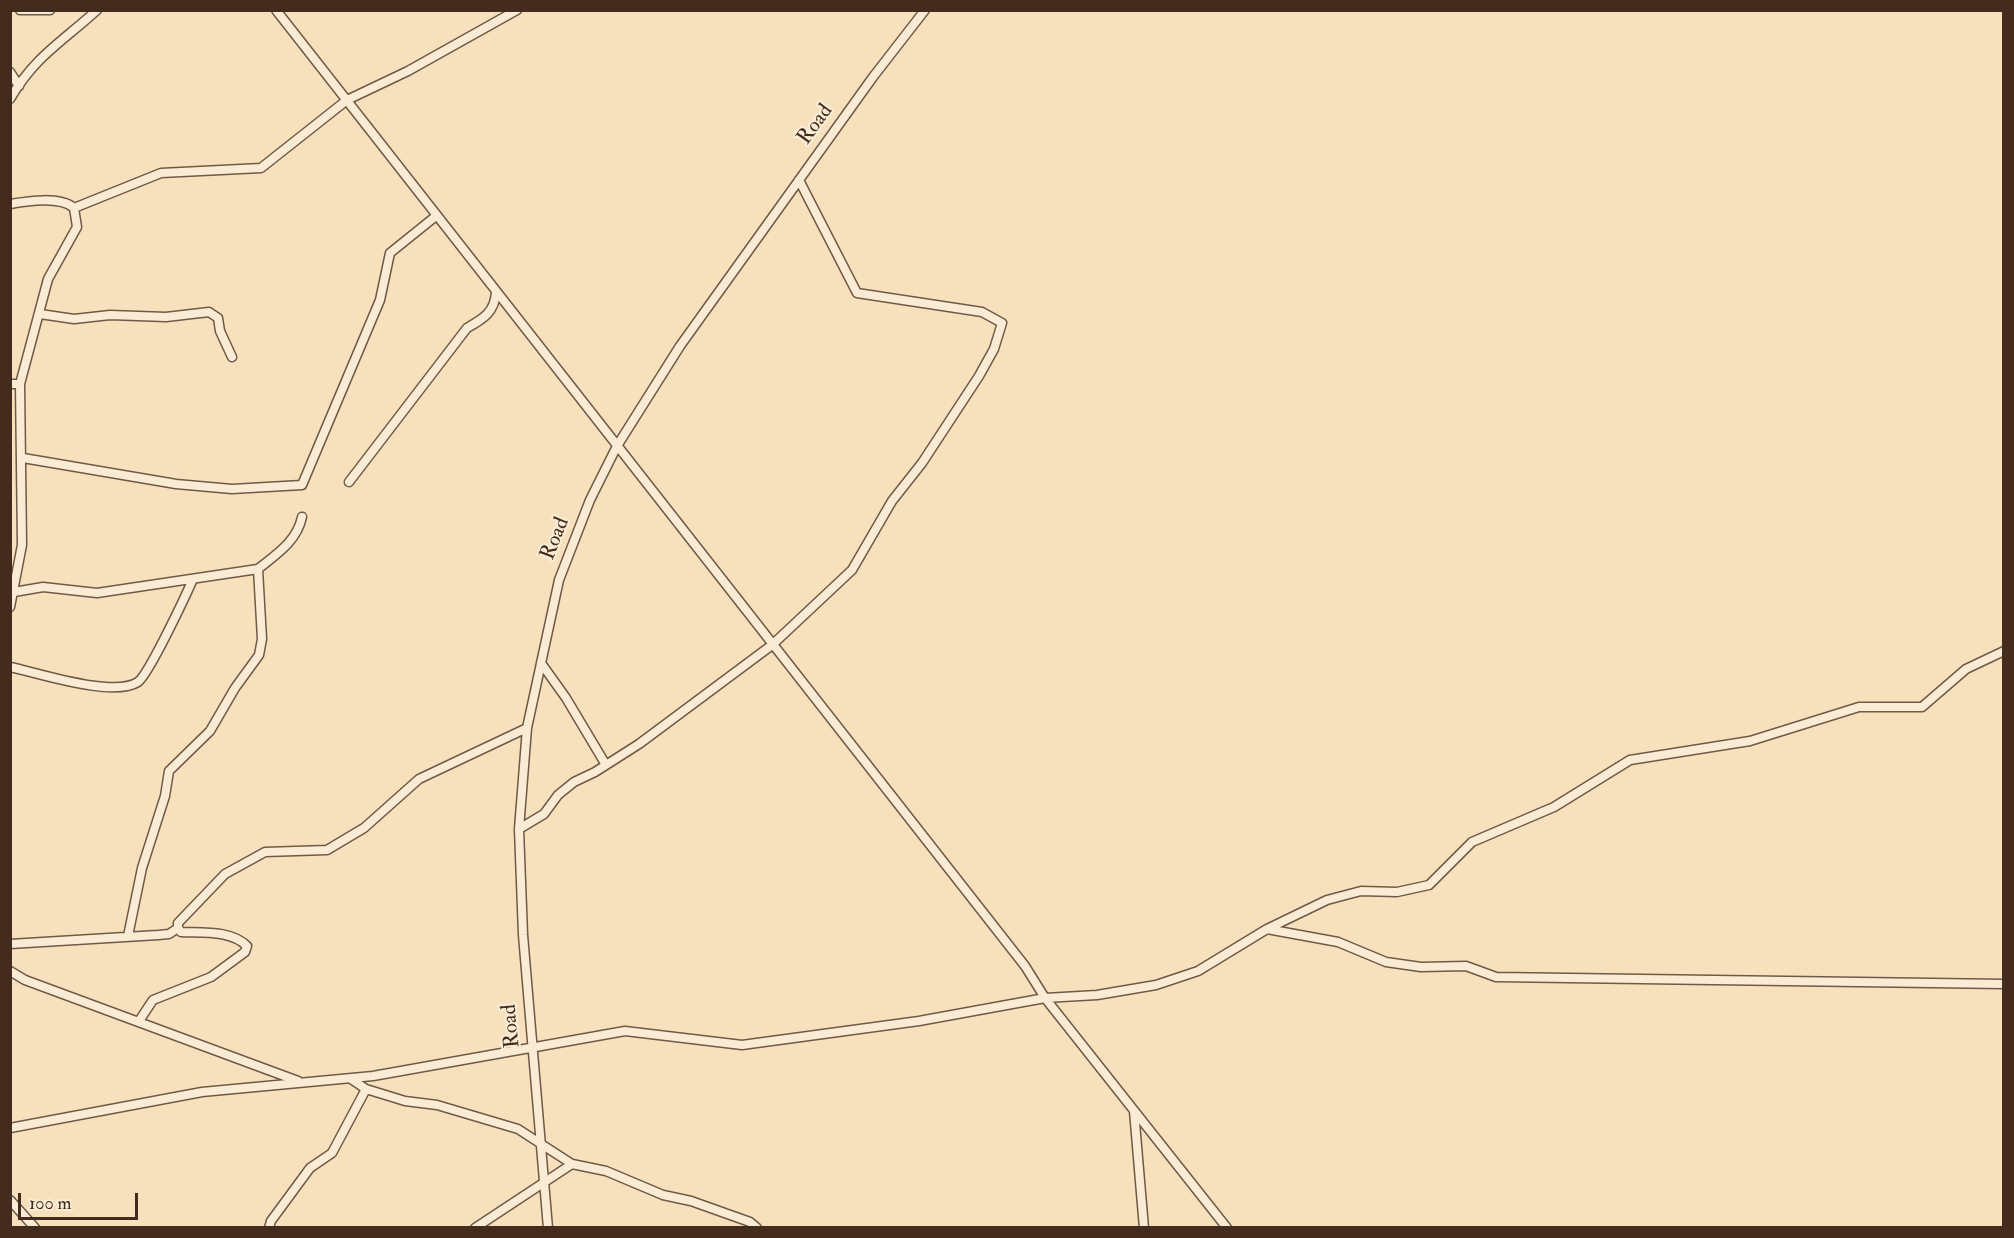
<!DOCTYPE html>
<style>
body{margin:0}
#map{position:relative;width:2014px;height:1238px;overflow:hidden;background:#f7e1bd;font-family:"IM FELL Double Pica",serif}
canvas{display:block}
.frame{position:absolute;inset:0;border:12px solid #432c1e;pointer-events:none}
.scale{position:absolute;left:18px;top:1193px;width:120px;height:27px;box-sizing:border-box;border:3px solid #432c1e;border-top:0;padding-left:8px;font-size:18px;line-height:21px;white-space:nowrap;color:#432c1e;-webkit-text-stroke:4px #faecd4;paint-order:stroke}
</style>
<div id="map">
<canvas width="2014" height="1238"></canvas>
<div class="frame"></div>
<div class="scale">100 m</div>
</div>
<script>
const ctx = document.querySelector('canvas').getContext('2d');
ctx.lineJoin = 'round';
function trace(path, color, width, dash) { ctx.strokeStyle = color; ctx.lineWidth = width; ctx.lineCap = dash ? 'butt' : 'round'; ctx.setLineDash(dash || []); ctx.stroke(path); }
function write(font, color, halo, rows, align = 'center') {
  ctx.font = font + ' "IM FELL Double Pica",serif'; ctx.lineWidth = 4.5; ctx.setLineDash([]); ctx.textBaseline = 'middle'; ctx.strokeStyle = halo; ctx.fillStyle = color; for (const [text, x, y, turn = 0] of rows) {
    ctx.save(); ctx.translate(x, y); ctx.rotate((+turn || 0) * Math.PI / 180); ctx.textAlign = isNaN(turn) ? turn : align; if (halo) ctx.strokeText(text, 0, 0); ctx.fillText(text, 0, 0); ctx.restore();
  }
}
const minor = new Path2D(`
 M20,10H50
 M276,10L1025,966L1045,998L1227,1228
 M10,72L19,86
 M10,99C35,56 62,42 97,10
 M10,204C28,201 60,196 74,208L161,173L261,168L347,100L408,71L517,10
 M40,314L74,319L110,315L166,317L209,312L218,318L220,331L232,357
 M10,384H20L48,279L77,227L74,208
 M23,458L176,484L232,489L302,485L380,300L390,253L436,216
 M349,482L467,328C483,319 495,312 496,292
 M14,592L43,587L97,593L258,569
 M10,607L22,545L20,384
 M541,663L566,698L606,765
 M10,667C39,673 113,698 138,682C149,674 186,595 193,579
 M519,829L544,814L558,795L574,782L595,772L639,744L772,645L852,570L892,501L922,463L979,376L994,349L1002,323L982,312L857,293L799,180
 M1267,929L1327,900L1361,891L1397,892L1429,885L1472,842L1554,807L1630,760L1750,741L1859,707H1922L1966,669L2004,651
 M128,936L142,868L165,796L169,771L210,731L235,688L259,655L262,639L258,569C277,554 297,541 302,517
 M10,944L158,935L169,934L178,928
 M10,971L25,980L298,1081
 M139,1021L153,1000L211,977L245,952L247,946C231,930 203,933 181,932L178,928V923L225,874L265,852L327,850L364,828L419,779L527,728
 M366,1089L405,1101L437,1105L518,1129L572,1164L606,1171L663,1195L691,1201L750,1222L757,1228
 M1134,1111L1144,1228
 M10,1128L202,1092L373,1076L625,1031L742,1045L919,1021L1045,998L1097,995L1156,985L1198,971L1267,929L1338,942L1386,962L1421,967L1466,966L1496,977L2004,984
 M10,1200L35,1228
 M269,1228L271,1221L310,1168L332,1153L366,1089L351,1079
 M475,1228L572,1164
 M548,1228L523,935L519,829L527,728L559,580L590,500L617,446L680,346L873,77L925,10`);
trace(minor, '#705946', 11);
trace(minor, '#faecd4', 8);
write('21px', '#432c1e', '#faecd4', [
 ["Road",816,125,-54],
 ["Road",556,539,-68],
 ["Road",512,1026,-95]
]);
</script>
